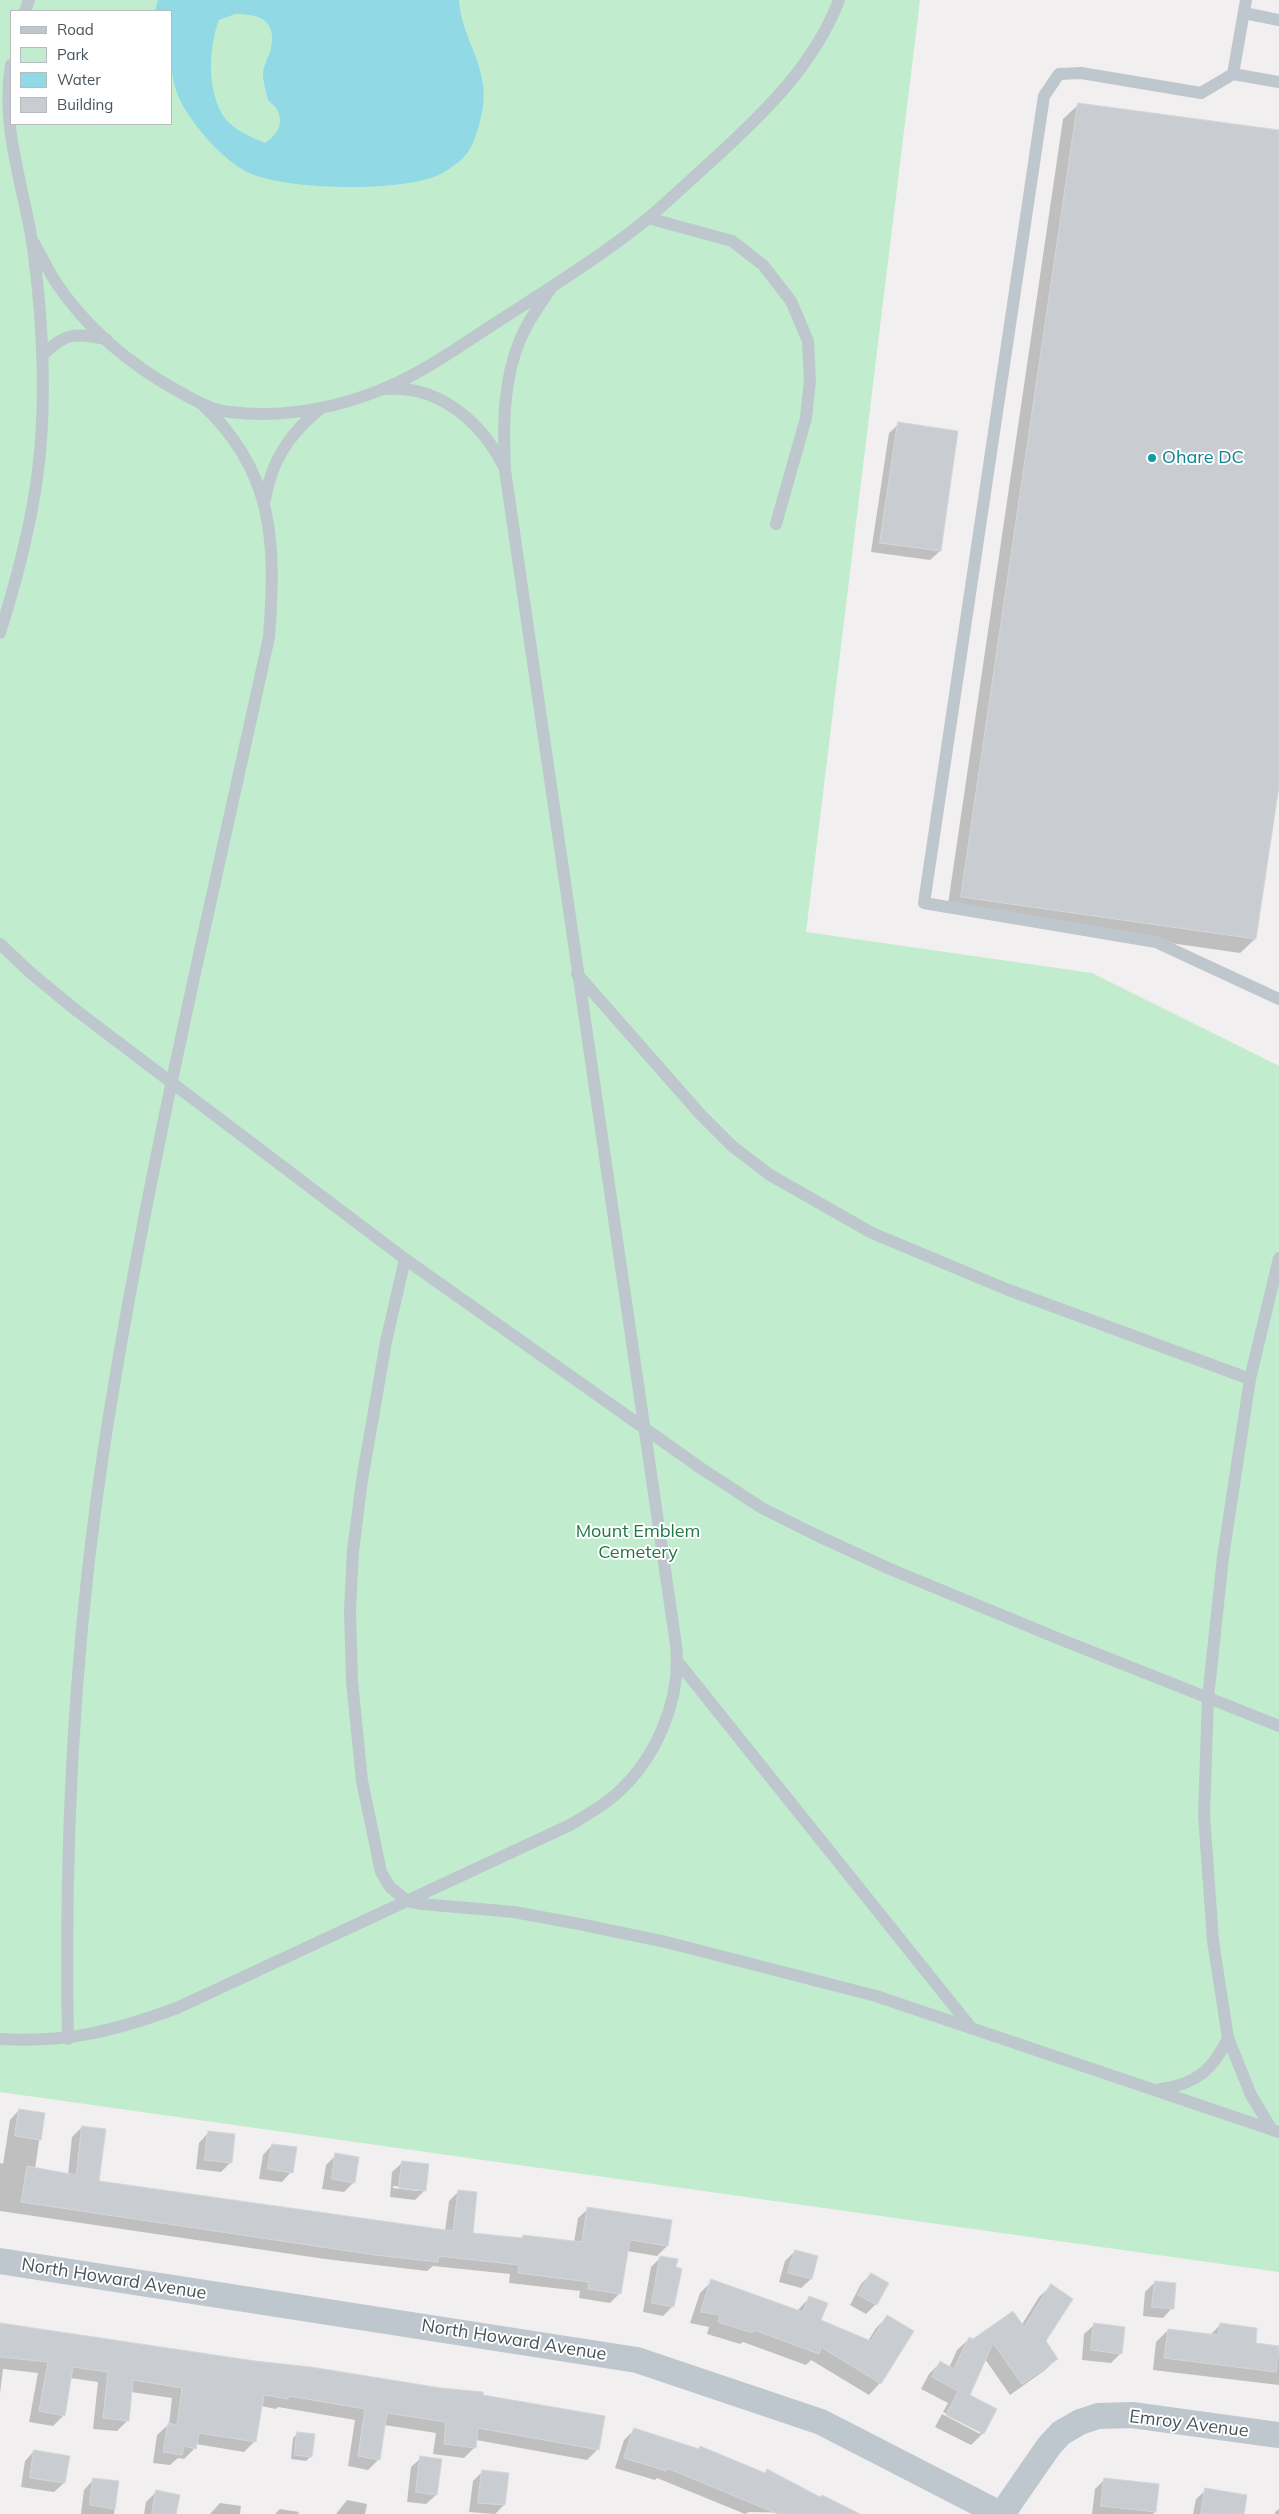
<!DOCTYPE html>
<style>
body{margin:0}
#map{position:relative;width:1279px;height:2514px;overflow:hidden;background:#f1efef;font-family:Mulish,sans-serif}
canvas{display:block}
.legend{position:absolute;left:10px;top:10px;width:162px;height:115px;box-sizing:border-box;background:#fff;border:1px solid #b6bbbd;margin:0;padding:6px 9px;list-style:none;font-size:15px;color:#48545b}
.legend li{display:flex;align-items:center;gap:10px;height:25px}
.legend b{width:25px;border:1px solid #b6bbbd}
</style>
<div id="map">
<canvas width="1279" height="2514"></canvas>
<ul class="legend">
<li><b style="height:6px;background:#bec7cd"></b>Road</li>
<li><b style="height:14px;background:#c1ecce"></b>Park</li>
<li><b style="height:14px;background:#91dae5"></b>Water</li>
<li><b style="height:14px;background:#c9cdd1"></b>Building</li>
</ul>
</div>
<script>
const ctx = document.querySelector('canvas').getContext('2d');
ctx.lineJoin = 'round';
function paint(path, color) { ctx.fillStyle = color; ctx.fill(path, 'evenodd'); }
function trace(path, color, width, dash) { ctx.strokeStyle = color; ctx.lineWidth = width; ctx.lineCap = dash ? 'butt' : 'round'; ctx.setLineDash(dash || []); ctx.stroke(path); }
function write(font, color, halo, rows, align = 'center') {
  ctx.font = font + ' Mulish,sans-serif'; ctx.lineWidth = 4; ctx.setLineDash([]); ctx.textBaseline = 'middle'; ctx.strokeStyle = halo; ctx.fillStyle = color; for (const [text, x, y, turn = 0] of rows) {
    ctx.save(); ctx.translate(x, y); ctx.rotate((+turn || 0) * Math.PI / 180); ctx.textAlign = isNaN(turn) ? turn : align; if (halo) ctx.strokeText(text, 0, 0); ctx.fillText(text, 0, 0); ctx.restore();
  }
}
paint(new Path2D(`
 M0,0H920L806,932L1092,973L1279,1066V2272L0,2092ZM11,11H171V124H11Z`), '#c1ecce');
paint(new Path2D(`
 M158,0H459C462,44 495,71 480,121C477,133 472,150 463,158C455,166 441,175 431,178C389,191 295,190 254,175C228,166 195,128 182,104C167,76 171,42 171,11H155ZM235,14C258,14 277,19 271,48C269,58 262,66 263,77C264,84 266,93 268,100C270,103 274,105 276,108C285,123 278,134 265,143C249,136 229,128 221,112C207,85 209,46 219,20Z`), '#91dae5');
paint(new Path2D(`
 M1078,105L1279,132V777L1255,939L1240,953L947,911L1063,119Z
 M899,424L940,551L930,560L871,552L889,433Z
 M19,2110L43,2114L35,2169L68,2175L72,2137L82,2127L98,2182L445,2231L449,2201L459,2191L471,2234L520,2239L523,2236L574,2242L578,2218L588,2209L667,2246L657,2256L627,2251L620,2293L610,2303L579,2298L580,2291L509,2283L510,2274L433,2266L427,2271L325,2259L0,2211V2163L3,2164L10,2120Z
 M208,2133L231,2162L221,2172L196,2169L199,2143Z
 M272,2145L291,2172L282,2182L259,2179L263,2155Z
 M336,2155L354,2182L344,2192L322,2189L326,2165Z
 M402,2163L425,2190L415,2200L390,2197L392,2172ZM393,2186L418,2188V2191L393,2188Z
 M795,2251L811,2279L801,2288L779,2282L785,2261Z
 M661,2257L674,2268L673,2306L663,2316L643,2312L651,2267Z
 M871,2274L876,2304L866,2314L850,2305L861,2284Z
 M712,2281L797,2311L809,2298L820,2321L868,2341L876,2328L888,2316L880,2383L869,2395L811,2360L806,2365L743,2342L740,2344L707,2334L709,2327L690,2323L700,2293Z
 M1155,2282L1172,2308L1163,2318L1143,2316L1145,2292Z
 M1051,2286L1044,2341L1057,2359L1045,2370L1010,2395L985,2359L968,2396L983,2433L971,2445L935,2427L942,2414L980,2434V2431L943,2412L948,2403L921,2389L929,2374L940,2363L949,2368L957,2350L969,2339L973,2340L1021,2326L1039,2297Z
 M0,2324L481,2396L598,2449L587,2460L476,2440L475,2447L464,2458L433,2454L436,2433L384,2425L379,2459L368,2470L348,2466L355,2420L278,2407L276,2409L261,2406L255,2441L244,2452L196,2444L195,2448L184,2459L178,2458L170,2465L153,2463L157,2435L169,2424L172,2398L131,2392L128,2420L117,2431L93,2429L98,2382L70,2378L64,2415L53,2426L29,2422L38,2373L3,2369L0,2394Z
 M1094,2325L1121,2353L1111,2363L1082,2360L1084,2334Z
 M1220,2325L1254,2344L1279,2348V2385L1153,2370L1156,2342L1168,2330L1210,2335Z
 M634,2430L820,2499L858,2514L749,2512L745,2514L657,2478L655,2480L615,2468L624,2440Z
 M298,2433L311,2456L306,2461L291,2459L293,2438Z
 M34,2451L64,2483L54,2492L21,2487L25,2461Z
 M421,2458L436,2495L426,2504L407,2502L411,2467Z
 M483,2471L504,2505L495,2514L469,2512L473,2481Z
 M94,2479L118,2483L114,2514H81L84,2490Z
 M1105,2479L1155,2512L1153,2514H1092L1095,2489Z
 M1206,2490L1243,2514H1193L1196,2499Z
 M156,2492L175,2514H144L146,2502Z
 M347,2500L367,2504L365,2514H336Z
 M220,2503L241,2506L240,2514H210Z
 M280,2509L299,2512L298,2514H275Z
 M1279,2509V2514H1275V2512Z`), '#0003');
const building = new Path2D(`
 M1078,103L1279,130V786L1256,939L961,897Z
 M898,422L958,431L941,551L880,543Z
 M19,2109L45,2113L41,2140L15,2136Z
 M82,2126L106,2129L99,2181L453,2231L458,2190L477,2192L473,2233L522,2238L523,2235L582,2242L587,2207L672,2220L668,2246L630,2240L621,2294L588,2289L589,2282L518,2273L519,2265L439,2256L438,2262L375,2255L21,2202L27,2166L76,2175Z
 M208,2131L235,2134L232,2163L205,2160Z
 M272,2144L297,2147L293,2173L268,2169Z
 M335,2153L359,2157L355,2183L332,2179Z
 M402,2161L429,2164L426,2191L399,2188Z
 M795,2250L818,2256L812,2279L788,2273Z
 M660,2256L678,2259L676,2267L682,2269L674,2307L652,2303Z
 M871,2273L889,2283L877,2305L858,2295Z
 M711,2279L803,2312L809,2296L828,2303L821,2320L871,2341L887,2315L914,2331L881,2384L821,2347L819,2354L754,2330L753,2333L718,2322L720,2315L701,2312Z
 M1155,2281L1176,2283L1174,2309L1152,2307Z
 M1051,2284L1073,2299L1046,2341L1058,2359L1022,2384L993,2343L970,2395L997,2409L984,2434L946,2415L958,2391L932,2377L940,2361L954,2369L969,2337L973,2339L1013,2311L1024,2327Z
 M0,2323L255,2361L311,2367L441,2388L483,2392V2395L605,2416L599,2450L478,2428L476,2448L444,2444L446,2422L387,2413L380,2460L358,2456L365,2409L289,2396L288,2399L264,2395L256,2442L199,2433L196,2449L184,2446L182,2455L163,2452L168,2423L177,2425L182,2388L133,2380L129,2421L103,2418L108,2372L73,2367L65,2416L39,2411L48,2362L0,2357Z
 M1094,2323L1125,2327L1122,2354L1091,2350Z
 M1220,2323L1257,2328L1256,2343L1279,2346L1276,2372L1164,2358L1168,2329L1218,2335Z
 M634,2428L699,2449L700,2446L765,2473L767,2469L820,2497L822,2495L860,2514H778L667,2468L666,2471L624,2458Z
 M297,2432L315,2434L312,2457L295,2455Z
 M34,2450L70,2456L65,2483L30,2478Z
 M420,2456L442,2459L437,2495L416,2492Z
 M482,2470L509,2473L505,2505L478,2503Z
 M93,2478L119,2481L115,2509L90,2505Z
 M1104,2478L1159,2484L1156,2512L1101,2506Z
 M1205,2488L1247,2495L1244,2514H1201Z
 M156,2490L180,2495L176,2514H152Z`);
paint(building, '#c9cdd1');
trace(building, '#d3d6da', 1);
trace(new Path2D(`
 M1246,0L1233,74L1201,93L1081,73L1059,74L1044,96L924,903L1156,942L1279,999
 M25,11L29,0
 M1244,13L1279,20
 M1233,74L1279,82
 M648,218L732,241L763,265L791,301L808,341L810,380L806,418L776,524
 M32,240C40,253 47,268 55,281C85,327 130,365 178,391C194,400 211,410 230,412C281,418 332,409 378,391C418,376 455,349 491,326C542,293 594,261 641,224C667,203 690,180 715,158C764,113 815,64 839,0
 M42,356C66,332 73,333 106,339
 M387,389C439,385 481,422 503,465
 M265,500C271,461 290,433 320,409
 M0,633C16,582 30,530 37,478C47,409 43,324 34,255C26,191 0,131 11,65
 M0,944L32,974L77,1011L405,1259L702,1469L762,1508L816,1535L890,1569L1057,1638L1279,1726
 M577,974L701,1115L732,1146L770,1175L872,1233L1006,1289L1250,1379
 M405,1259L386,1342L362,1480L353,1551L350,1610L352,1681L362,1781L381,1872L390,1887L407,1901L422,1904L514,1912L579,1924L666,1942L876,1996L1279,2132
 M678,1662L969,2025
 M0,2039C68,2043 114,2031 177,2008L570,1825C585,1816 601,1807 614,1796C656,1760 682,1699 676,1645L505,470C503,427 503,380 520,340C528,321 540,304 552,287
 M68,2039C64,1843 75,1635 105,1441C147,1171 211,904 269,637C276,544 275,472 202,404
 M1161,2089C1196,2084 1213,2070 1228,2038
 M1272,2130L1251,2095L1228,2038L1213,1941L1204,1815L1208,1698L1223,1557L1250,1379L1279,1258`), '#bec7cd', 12);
trace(new Path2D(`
 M0,2261L637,2360L821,2422L1000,2514
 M1002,2514L1049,2446L1061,2433L1080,2422L1098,2416L1132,2415L1279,2435`), '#bec7cd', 26);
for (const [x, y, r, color] of [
 [1152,458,5,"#0f9aa8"]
]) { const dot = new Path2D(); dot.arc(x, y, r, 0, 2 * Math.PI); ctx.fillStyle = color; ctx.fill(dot); trace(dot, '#fff', 2); }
write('18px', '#0d838f', '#fff', [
 ["Ohare DC",1162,458]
], 'left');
write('18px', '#1e7844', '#fff', [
 ["Mount Emblem",638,1532],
 ["Cemetery",638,1553]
]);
write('18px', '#48545b', '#fff', [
 ["North Howard Avenue",114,2279,9],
 ["North Howard Avenue",514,2340,9],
 ["Emroy Avenue",1189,2424,7]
]);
</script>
